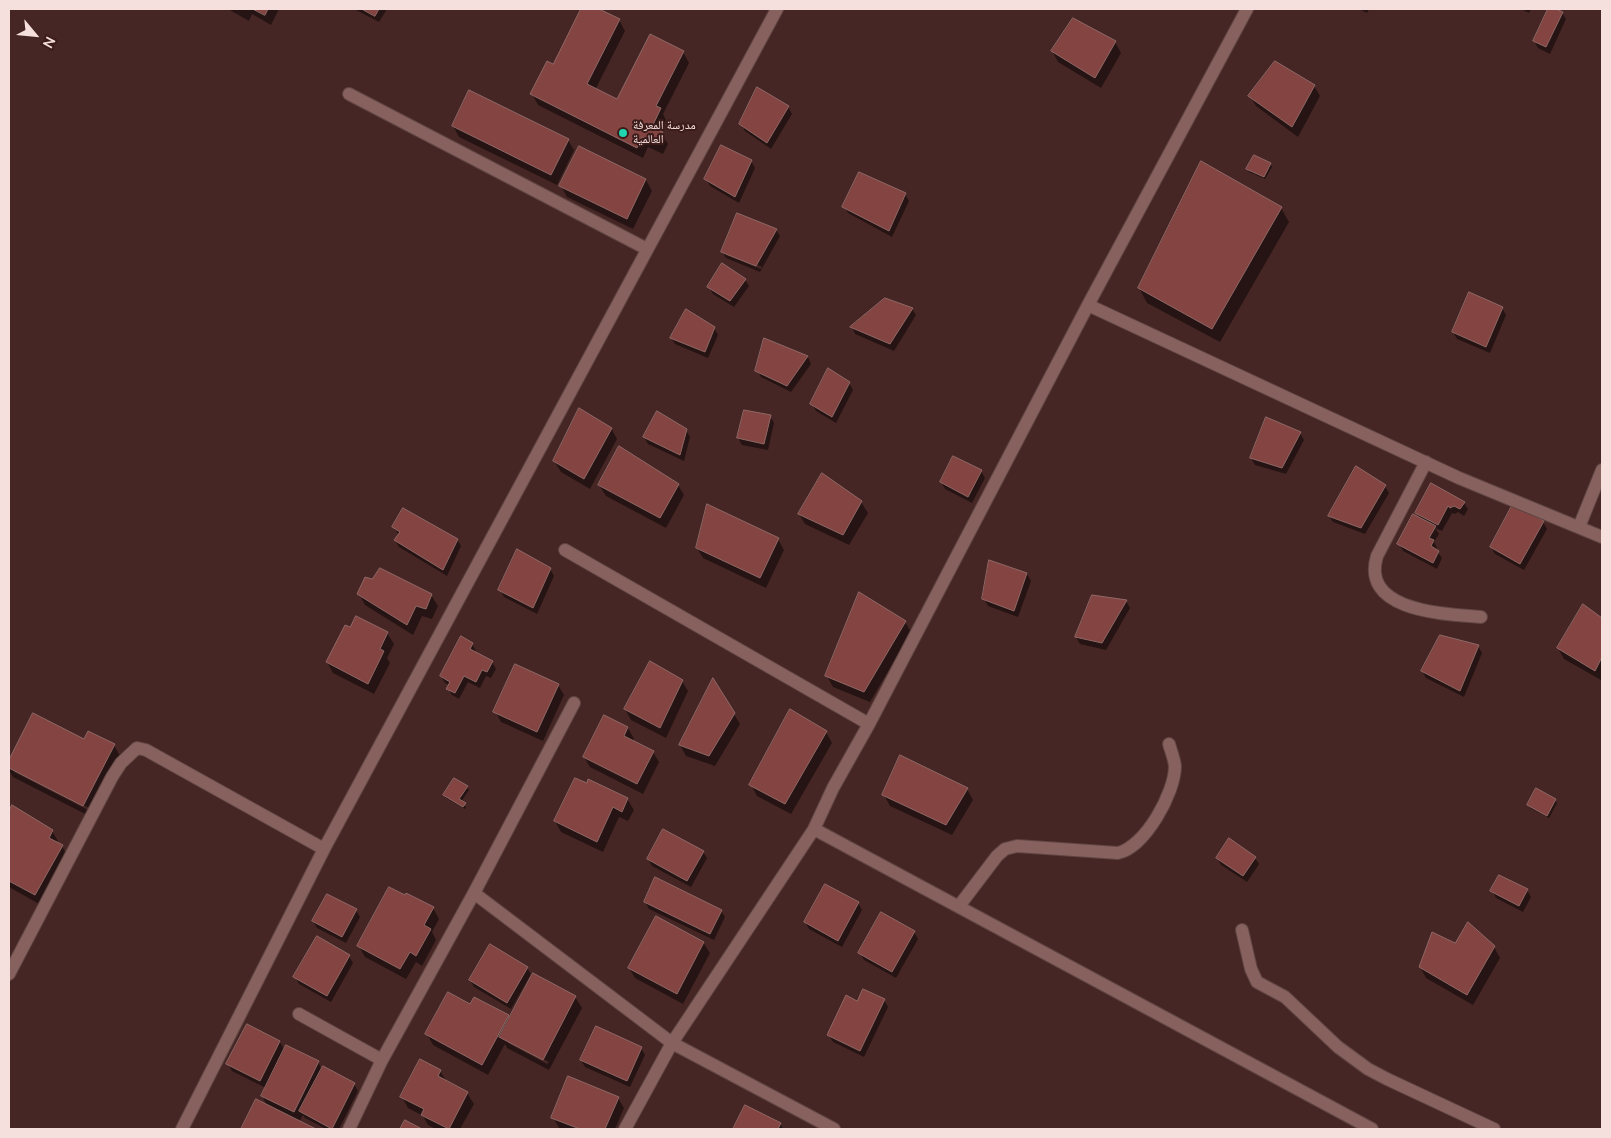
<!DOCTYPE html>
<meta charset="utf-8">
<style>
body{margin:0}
#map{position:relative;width:1611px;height:1138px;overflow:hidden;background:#462624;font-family:"Nunito Sans",sans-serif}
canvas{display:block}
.frame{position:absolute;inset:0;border:10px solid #f6e0de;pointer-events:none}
.north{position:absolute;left:10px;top:10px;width:50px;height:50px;-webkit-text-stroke:4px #3b1c1b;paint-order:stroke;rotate:118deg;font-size:14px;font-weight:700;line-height:20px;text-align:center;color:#f6e0de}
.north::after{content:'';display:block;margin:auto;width:18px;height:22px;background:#f6e0de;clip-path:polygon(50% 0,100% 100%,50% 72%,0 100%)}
</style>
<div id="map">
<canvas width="1611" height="1138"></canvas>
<div class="frame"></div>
<div class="north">N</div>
</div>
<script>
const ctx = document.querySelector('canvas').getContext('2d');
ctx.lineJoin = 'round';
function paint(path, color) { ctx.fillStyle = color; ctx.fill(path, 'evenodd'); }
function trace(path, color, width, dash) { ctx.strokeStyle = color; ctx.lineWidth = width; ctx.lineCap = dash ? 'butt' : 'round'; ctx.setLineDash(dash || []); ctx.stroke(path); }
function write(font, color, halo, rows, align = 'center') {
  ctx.font = font + ' "Nunito Sans","Noto Naskh Arabic",sans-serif'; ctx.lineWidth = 4; ctx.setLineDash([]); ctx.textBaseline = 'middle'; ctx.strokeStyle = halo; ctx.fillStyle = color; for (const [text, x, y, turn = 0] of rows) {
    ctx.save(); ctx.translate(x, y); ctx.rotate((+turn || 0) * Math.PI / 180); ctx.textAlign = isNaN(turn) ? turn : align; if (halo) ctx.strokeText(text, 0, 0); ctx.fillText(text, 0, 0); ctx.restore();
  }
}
paint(new Path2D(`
 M228,9H279L271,25L252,14L249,21Z
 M354,9H387L379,22Z
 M582,9H596L619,20L625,31L595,90L618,101L683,52L689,63L663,114L666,120L660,132L668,144L663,154L648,147L643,158L538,105L532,94L554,66Z
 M1359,9H1369L1367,13Z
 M1521,9H1531L1529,13Z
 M1549,9H1554L1562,13L1566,19L1550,54L1538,48L1534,41Z
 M1115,42L1121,53L1101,88L1058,62L1052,51Z
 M1314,86L1320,96L1298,137L1256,106L1250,96Z
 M788,107L792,114L771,149L745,131L741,124Z
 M453,126L568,140L574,150L557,185L459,137Z
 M580,148L646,180L652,191L633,229L567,197L561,186Z
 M751,161L755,168L739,203L710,186L706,179Z
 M1270,164L1272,167L1265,179L1249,172L1247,169Z
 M905,194L909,201L892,237L848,213L844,206Z
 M1281,208L1289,222L1220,342L1147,303L1139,288Z
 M776,230L780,236L760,272L726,258L722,251ZM726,252L762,267L761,269L726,255Z
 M745,280L749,286L734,307L713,294L709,287Z
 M1502,308L1506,315L1490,353L1457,339L1453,332Z
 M912,309L916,315L894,351L855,334L852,327Z
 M714,328L718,335L708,358L675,344L671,338Z
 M765,340L808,357L811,364L791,392L761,377L757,370Z
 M849,383L853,390L836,423L816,411L812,404Z
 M770,416L774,423L768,450L742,445L738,438Z
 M611,428L617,439L590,489L561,472L554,461Z
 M686,430L690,437L684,461L648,444L644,437Z
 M1300,433L1304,440L1286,474L1255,465L1251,458Z
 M954,457L981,471L985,478L972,503L945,489L941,482Z
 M599,485H678L684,495L666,528L606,496Z
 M1385,486L1389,493L1365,534L1333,522L1329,516Z
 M861,502L868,513L849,545L805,524L799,514Z
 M1464,503L1468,509L1464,516L1458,512L1455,514L1452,513L1442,531L1435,528L1439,534L1434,542L1437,548L1436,550L1442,558L1437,569L1403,551L1399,544L1420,519L1417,513Z
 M1543,522L1547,529L1524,570L1495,554L1491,547Z
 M393,527L457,539L461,546L447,576L399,547L395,540L399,535Z
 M778,539L784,550L766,588L703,558L697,548Z
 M990,562L1027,574L1031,581L1018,617L988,606L984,599Z
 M550,569L554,576L537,614L504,597L500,590Z
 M359,594L431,595L438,606L432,619L422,616L413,635L365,605Z
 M1092,596L1126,601L1130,608L1106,650L1080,644L1076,637Z
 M1584,605L1602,620L1601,680L1564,659L1558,648Z
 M905,622L911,632L870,702L833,687L827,676Z
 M387,633L394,644L387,658L390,663L374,694L333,673L327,662Z
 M472,644L476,651L475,653L492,662L496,669L491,678L486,676L480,688L468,682L459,699L452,695L448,689L449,685L445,683L441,676Z
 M1478,646L1482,653L1464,697L1426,678L1422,671Z
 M713,680L740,724L715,766L686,756L680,745Z
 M682,681L688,691L666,738L631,720L625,709Z
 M558,685L564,695L543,741L501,722L495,711Z
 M34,715L85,741L114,745L120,756L89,816L13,777L9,770V763ZM14,770L89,808L88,810L14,772Z
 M604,716L628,728L634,739L632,741L653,752L659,762L643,794L590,767L584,757Z
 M826,732L832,743L791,814L757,796L751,785Z
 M900,756L967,789L973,800L952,835L890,806L884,795Z
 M467,787L469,790L461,802L466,807L465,809L446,798L445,795Z
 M627,799L634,810L628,821L619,817L603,852L561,832L555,821Z
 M1555,800L1557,803L1549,818L1530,808L1528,805Z
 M13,807L52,831L58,841L57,844L62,846L68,857L41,905L9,887V815Z
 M703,852L707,858L691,887L652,866L648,859Z
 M1217,858H1255L1259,864L1247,882L1221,865Z
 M826,885L858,903L862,910L842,947L809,929L805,922Z
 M1527,890L1531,897L1523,912L1496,898L1492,891Z
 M645,902L721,911L725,917L714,940L649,909Z
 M433,908L439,919L432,932L436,940L422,966L416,962L406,979L365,957L359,946Z
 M356,910L360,917L346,943L317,928L313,921Z
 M914,932L918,939L896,978L864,960L860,953Z
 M703,942L710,953L683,1004L635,978L629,968Z
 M1455,945L1494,947L1500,958L1473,1005L1426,978L1420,967Z
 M349,956L353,963L331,1002L299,984L295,977Z
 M527,968L531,974L511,1009L474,987L470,980Z
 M534,975L575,997L582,1008L549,1070L507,1048L505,1044L488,1075L433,1045L427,1034L508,1016L510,1020ZM508,1040L549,1062L547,1064L508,1043Z
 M884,1000L888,1007L864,1057L833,1042L829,1035L858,1002Z
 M247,1026L280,1042L285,1051L318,1062L322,1070L354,1084L358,1091L339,1129H326L305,1118L303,1115L299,1122L313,1129H243L257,1101L268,1107L262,1096L266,1088L232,1071L228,1064Z
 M641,1048L645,1055L630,1087L585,1067L581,1060Z
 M440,1071L447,1082L467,1093L474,1104L460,1129H436L428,1125L423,1116L408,1108L402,1097Z
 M618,1098L624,1108L615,1129H562L559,1128L553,1117Z
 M745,1107L780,1123L783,1129H734Z`), '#0007');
const building = new Path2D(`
 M253,9H268L265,15Z
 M362,9H379L375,16Z
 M581,9H599L620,19L587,84L617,99L650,34L684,51L656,106L661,108L652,127L663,132L657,144L642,137L637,148L530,94L547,61L553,64Z
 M1548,9H1556L1563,12L1546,47L1533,41Z
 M1073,18L1116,41L1095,78L1051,51Z
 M1275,61L1315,85L1292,127L1248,96Z
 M757,87L789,106L767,143L739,124Z
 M469,90L569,139L551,175L452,126Z
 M721,145L752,160L735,197L704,179Z
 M579,146L646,179L627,219L559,186Z
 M1254,155L1271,163L1264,177L1246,169Z
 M1201,161L1282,207L1212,329L1138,288Z
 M859,172L906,193L889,231L842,207Z
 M737,213L777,229L756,266L721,252Z
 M722,263L746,279L730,301L707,287Z
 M1469,292L1503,307L1486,347L1452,332Z
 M885,298L913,308L890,344L850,327Z
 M686,309L715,327L705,352L670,338Z
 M764,338L808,356L787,386L755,371Z
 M828,368L850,382L832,417L810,404Z
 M579,408L612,428L584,479L553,461Z
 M744,410L771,415L764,444L737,438Z
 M657,411L687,429L680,455L643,437Z
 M1266,417L1301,432L1282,468L1250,458Z
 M619,446L679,484L660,518L598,485Z
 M953,456L982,470L968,497L940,482Z
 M1356,466L1386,485L1361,528L1328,516Z
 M822,473L862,501L843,535L798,514Z
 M1431,483L1465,502L1460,509L1454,506L1450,508L1448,506L1438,525L1415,513Z
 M707,504L779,538L760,578L696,548Z
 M1513,504L1544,521L1520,564L1490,547Z
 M403,508L458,539L443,570L394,540L400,532L392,527Z
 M1413,514L1436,526L1429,538L1434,540L1431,546L1439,551L1433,563L1397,544Z
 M517,549L551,568L533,608L498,590Z
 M989,560L1027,573L1014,611L982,599Z
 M380,568L432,594L426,609L416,606L407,625L357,594L365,577L372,579Z
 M859,592L906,621L864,692L825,676Z
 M1092,595L1127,600L1102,643L1075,637Z
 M1583,604L1602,618V657L1595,671L1557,648Z
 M356,616L388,632L380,649L384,651L368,684L326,662L345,625L350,627Z
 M1440,635L1479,645L1460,691L1421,671Z
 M461,636L473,643L470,649L493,661L487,672L482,670L476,682L464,676L455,693L446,689L450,682L440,676Z
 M650,661L683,680L660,728L624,709Z
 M515,664L559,684L537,732L493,712Z
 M713,678L735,713L709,756L679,745Z
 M790,709L827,731L785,804L749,785Z
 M33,713L84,739L88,731L115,744L83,806L9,768V760Z
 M604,715L628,727L624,736L654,751L637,784L583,757Z
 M900,755L968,788L946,825L882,795Z
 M454,778L468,786L459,799L466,803L463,807L443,795Z
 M575,778L587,783L588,779L628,798L622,812L613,807L597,842L554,821Z
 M1536,788L1556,799L1547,816L1527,805Z
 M12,805L53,830L49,838L63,845L35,895L9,881V812Z
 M663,829L704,851L687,881L647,859Z
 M1229,838L1256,857L1243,876L1216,858Z
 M1499,875L1528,889L1519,906L1490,891Z
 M655,877L722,910L710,934L644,902Z
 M825,884L859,902L838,941L804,922Z
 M389,887L405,895L406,893L434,907L424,925L431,929L416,956L410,952L400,969L357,946Z
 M327,894L357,909L342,937L312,921Z
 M881,912L915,931L892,972L858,953Z
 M656,916L704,942L677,994L628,968Z
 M1468,922L1495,946L1467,995L1419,967L1432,932L1455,943Z
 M317,936L350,955L327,996L293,977Z
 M490,944L528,967L507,1003L469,980Z
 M533,973L576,996L543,1060L499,1037Z
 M863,989L885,999L860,1051L827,1035L846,995L857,1001Z
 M448,992L470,1004L474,997L509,1015L482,1065L425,1034Z
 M247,1024L280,1041L260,1081L226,1064Z
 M596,1026L642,1047L627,1081L580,1060Z
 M286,1045L319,1061L294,1112L261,1096Z
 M420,1059L441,1070L438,1076L468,1092L449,1129L421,1115L424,1109L400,1097Z
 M323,1066L355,1083L332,1129L299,1111Z
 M568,1076L619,1097L605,1129H580L551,1118Z
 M256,1099L316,1129H241Z
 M745,1105L781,1123L778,1129H733Z
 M405,1120L422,1129H400Z`);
paint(building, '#844542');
trace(building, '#8e6866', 1);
const street = new Path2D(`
 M349,94L647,249
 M1088,305L1459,478L1602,537
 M1426,462L1377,556C1360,612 1446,614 1481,617
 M1579,527L1602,470
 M565,550L869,724
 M814,829L1372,1129
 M474,893L672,1043L834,1129
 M959,906L997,856L1005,849L1017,846L1118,853C1145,847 1175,793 1175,766C1174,758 1171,751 1169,744
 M1242,930L1251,969L1257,982L1285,997L1338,1047L1368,1069L1387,1079L1494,1129
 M9,974L112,777L121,763L137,748L146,750L324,849
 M299,1014L382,1060L474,893L574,703
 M182,1129L324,849L777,9
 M349,1129L382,1060
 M625,1129L672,1043L814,829L833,788L869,724L1088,305L1247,9`);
trace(street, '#604543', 14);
trace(street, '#86615e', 12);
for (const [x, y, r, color] of [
 [623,133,5,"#20d5b0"]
]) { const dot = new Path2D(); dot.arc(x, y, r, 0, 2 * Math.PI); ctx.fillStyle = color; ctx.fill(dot); trace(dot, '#3b1c1b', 2); }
write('12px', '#f6e0de', '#3b1c1b', [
 ["مدرسة المعرفة",633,126],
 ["العالمية",633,140]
], 'left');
</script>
